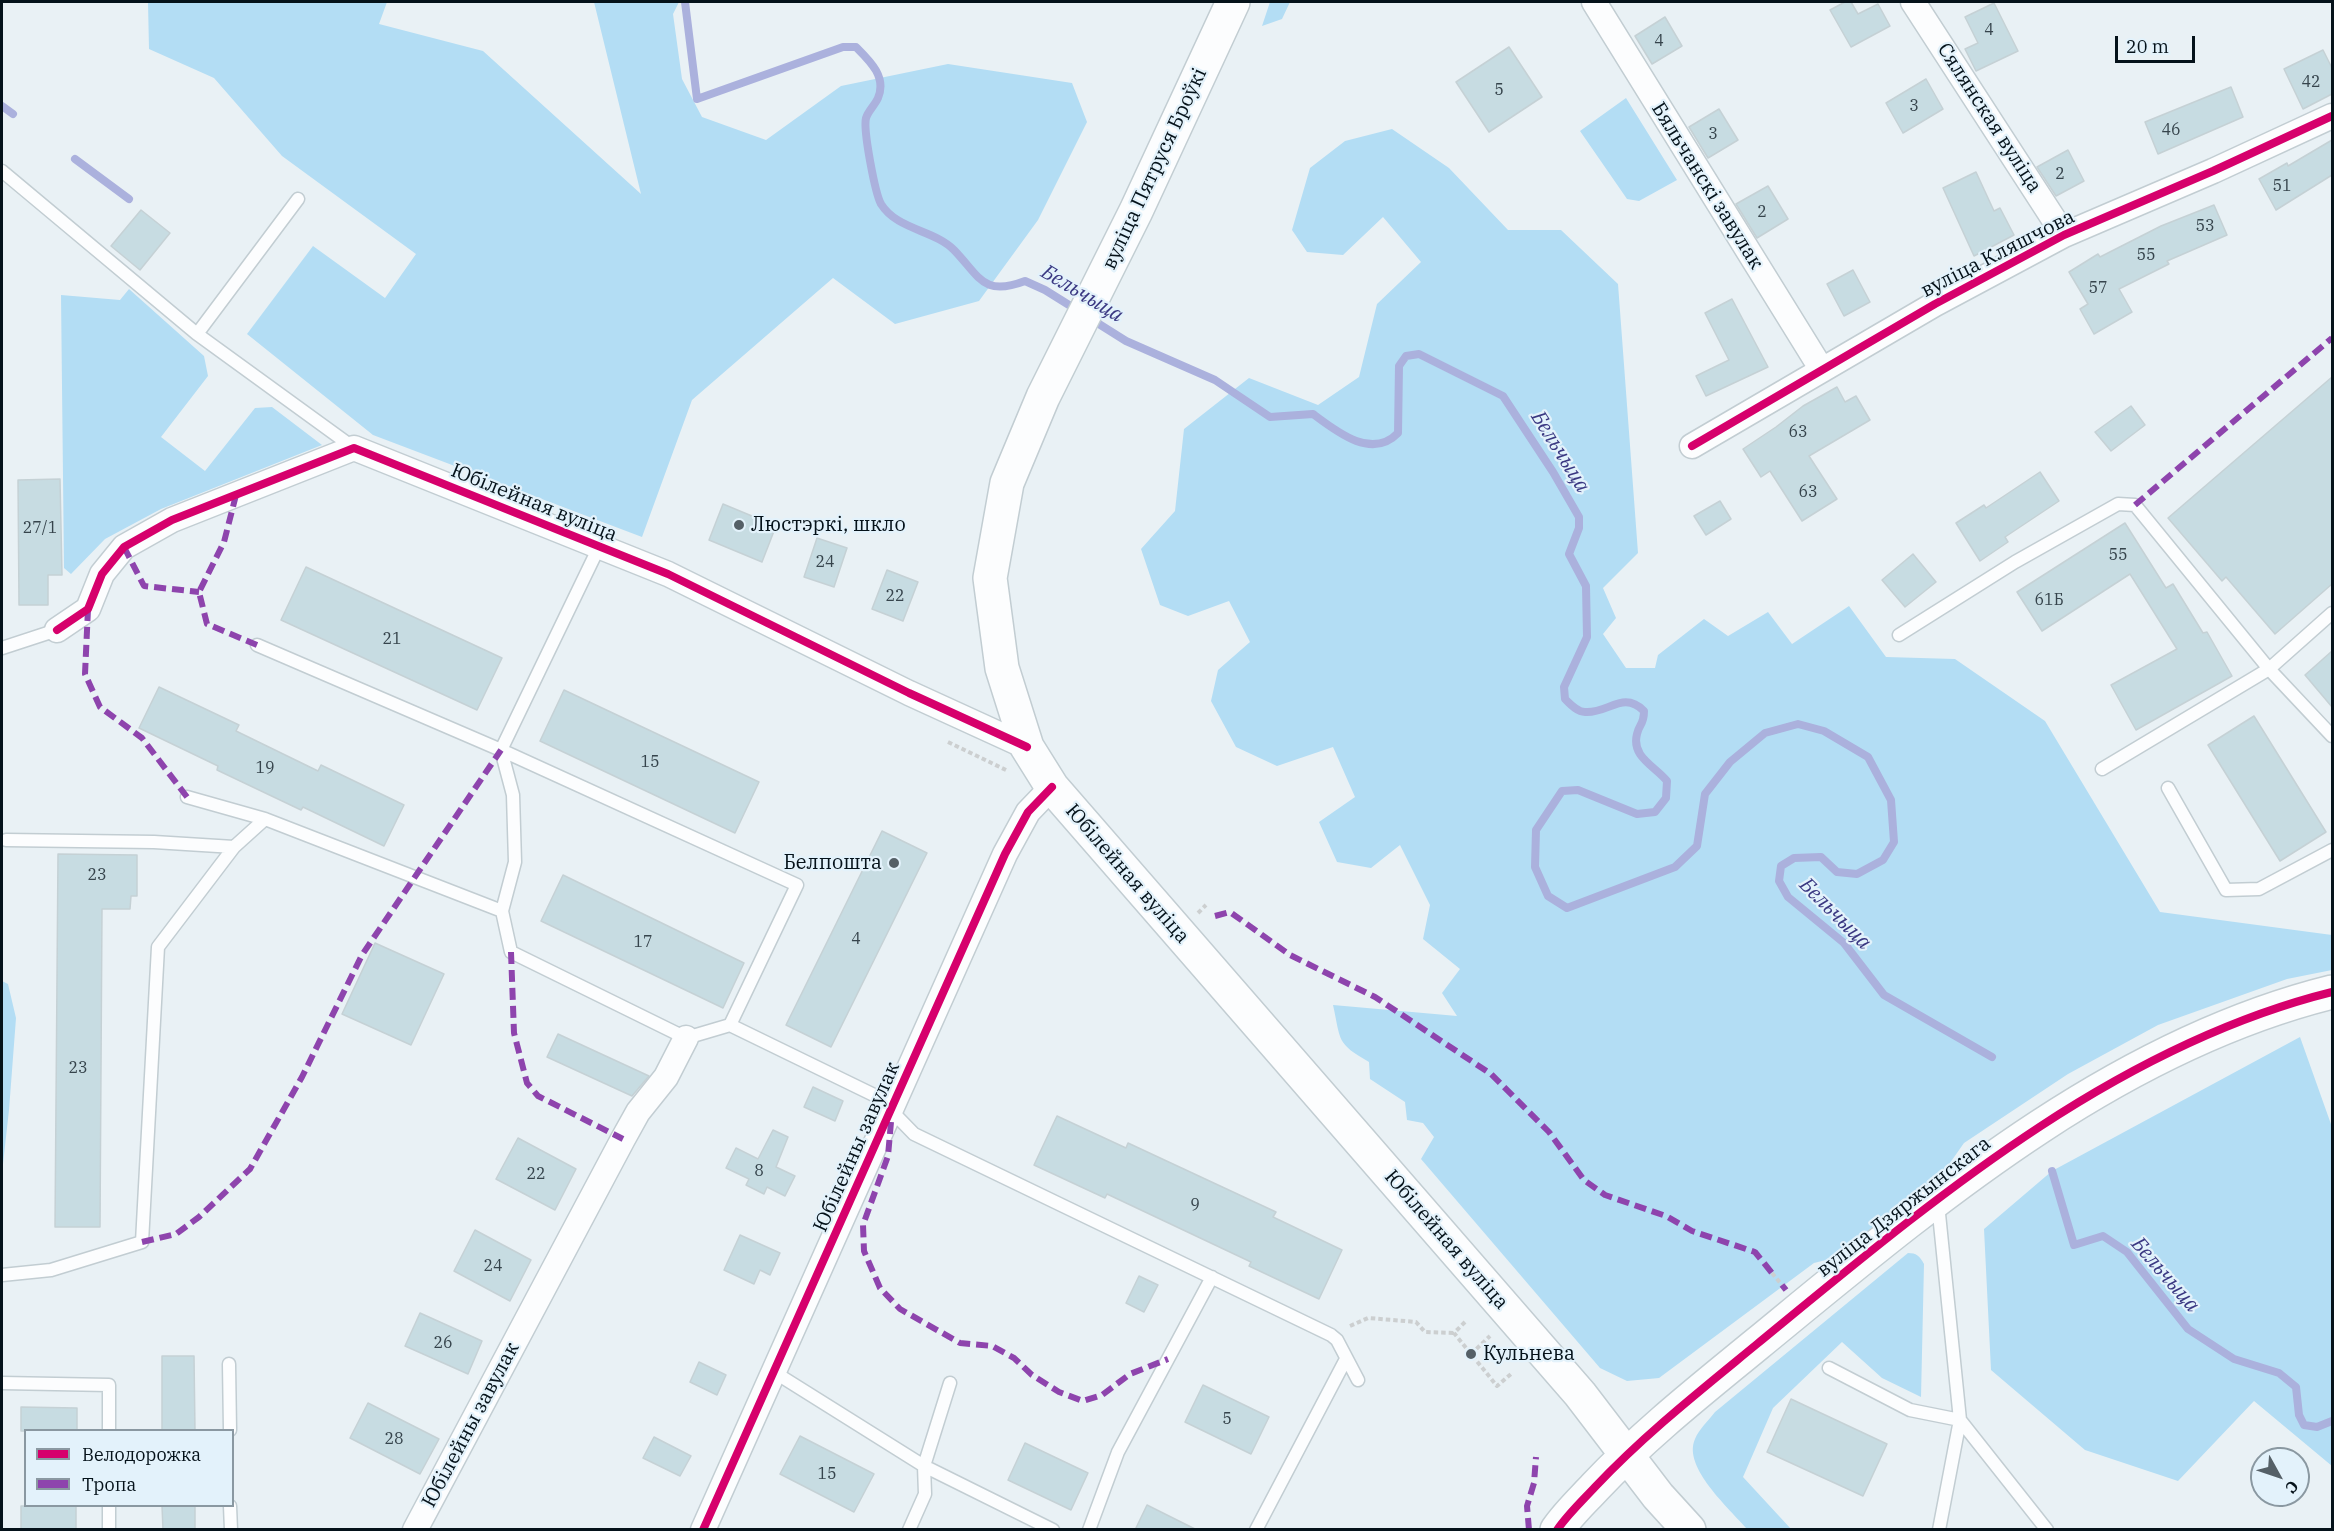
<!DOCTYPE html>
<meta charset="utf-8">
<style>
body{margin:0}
#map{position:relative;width:2334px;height:1531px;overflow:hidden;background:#e9f1f5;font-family:"IBM Plex Serif",serif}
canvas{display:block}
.frame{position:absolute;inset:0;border:3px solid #05121a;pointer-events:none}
.legend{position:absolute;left:24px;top:1429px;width:210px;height:78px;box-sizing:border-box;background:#e3f2fb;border:2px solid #8a98a1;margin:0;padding:8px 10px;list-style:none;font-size:18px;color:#05121a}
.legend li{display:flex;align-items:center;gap:12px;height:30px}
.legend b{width:30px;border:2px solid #8a98a1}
.north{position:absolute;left:2250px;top:1447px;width:60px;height:60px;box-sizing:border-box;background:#e3f2fb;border:2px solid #8a98a1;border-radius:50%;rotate:130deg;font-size:16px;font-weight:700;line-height:24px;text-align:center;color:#05121a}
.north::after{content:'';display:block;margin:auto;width:21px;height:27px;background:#556067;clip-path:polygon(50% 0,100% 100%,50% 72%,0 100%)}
.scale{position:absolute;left:2115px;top:36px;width:80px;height:27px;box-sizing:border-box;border:3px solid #05121a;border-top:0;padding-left:8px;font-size:18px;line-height:21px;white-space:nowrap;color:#05121a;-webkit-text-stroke:4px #e3f2fb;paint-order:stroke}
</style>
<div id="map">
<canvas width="2334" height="1531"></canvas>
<div class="frame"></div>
<ul class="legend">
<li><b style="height:8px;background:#d6006c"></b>Велодорожка</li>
<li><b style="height:8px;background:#8e44ad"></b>Тропа</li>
</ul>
<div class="north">С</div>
<div class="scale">20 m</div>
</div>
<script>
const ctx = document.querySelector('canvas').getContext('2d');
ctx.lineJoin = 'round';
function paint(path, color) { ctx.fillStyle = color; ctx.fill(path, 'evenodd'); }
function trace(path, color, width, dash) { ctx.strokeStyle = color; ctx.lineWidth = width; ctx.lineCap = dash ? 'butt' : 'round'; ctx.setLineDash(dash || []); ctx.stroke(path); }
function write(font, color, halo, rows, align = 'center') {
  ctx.font = font + ' "IBM Plex Serif",serif'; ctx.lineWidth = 4.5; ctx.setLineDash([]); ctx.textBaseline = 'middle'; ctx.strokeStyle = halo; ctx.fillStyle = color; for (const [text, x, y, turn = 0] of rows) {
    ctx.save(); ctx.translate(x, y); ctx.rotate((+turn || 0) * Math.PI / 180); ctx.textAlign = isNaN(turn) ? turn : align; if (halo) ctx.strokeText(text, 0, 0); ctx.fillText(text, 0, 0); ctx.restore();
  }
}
paint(new Path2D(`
 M148,2H387L379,24L483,51L641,194L594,2H679L673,14L682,79L702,117L766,140L841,86L948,64L1072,83L1087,122L1038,220L979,301L895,324L833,278L692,400L642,537L373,435L247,334L313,246L385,298L416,254L282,156L214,78L149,49Z
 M1270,2H1290L1282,19L1262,26Z
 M1626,98L1677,180L1639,201L1627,199L1580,131Z
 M1392,129L1449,168L1508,230H1561L1618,284L1638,553L1603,588L1616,618L1603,634L1626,668H1655L1658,655L1704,619L1728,636L1768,612L1792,644L1849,606L1886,657L1955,659L2045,721L2160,912L2332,935V970L2287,979L2158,1025L2068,1074L1964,1143L1945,1170L1834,1258L1814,1263L1659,1378L1627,1381L1600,1368L1421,1159L1434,1137L1423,1123L1407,1120L1405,1102L1370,1079L1369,1062C1336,1043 1341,1041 1333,1005L1457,1016L1442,993L1460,969L1423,939L1430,905L1400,845L1371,868L1337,862L1319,822L1355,797L1333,747L1277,766L1236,747L1211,701L1218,670L1250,642L1229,601L1188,616L1160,605L1141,549L1175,511L1184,429L1249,378L1318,405L1359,377L1377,304L1421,262L1383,217L1343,255L1307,252L1292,230L1310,168L1345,141Z
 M129,289L204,356L208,376L161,437L205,471L255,408L272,407L322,445L161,509L105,539L71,574L64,568L61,295L120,300Z
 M2,981L8,984L16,1018L9,1110L2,1173Z
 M2300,1037L2332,1127V1466L2254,1401L2178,1481L2085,1450L1991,1370L1984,1229L2052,1171Z
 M1908,1253C1916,1253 1920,1256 1924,1264L1921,1397L1882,1378L1842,1342L1773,1408L1743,1477L1791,1529H1747C1730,1509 1682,1467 1695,1439C1699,1429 1709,1420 1715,1412Z`), '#b3ddf4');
trace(new Path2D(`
 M685,2L697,99L843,47H856C870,61 887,77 878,98C875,105 868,111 866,118C863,130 875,193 881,204C897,230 935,230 954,250C980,277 983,297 1025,281L1045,290L1077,310
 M2,106L13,114
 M75,159L129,199
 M1091,319L1126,341L1215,380L1270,417L1313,414C1337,432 1372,460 1398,433L1399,366L1406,356L1419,354L1503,396L1553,472L1579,517V528L1569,554L1586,586L1587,637L1564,687L1565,699C1570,704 1577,712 1585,712C1608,714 1623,690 1644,711C1644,725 1639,724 1637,734C1631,757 1655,766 1667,781L1666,798L1655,812L1637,814L1578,790L1562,791L1536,830L1535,867L1548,896L1567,908L1675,867L1697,846L1705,794L1730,762L1765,733L1798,724L1824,731L1868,757L1891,800L1894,842L1883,860L1857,874L1837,872L1821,857L1794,858L1781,866L1779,881L1788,897L1844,943L1884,995L1992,1057
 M2052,1171L2074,1245L2103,1236L2127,1252L2188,1329L2234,1359L2279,1373L2296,1387L2299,1415L2304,1425L2317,1427L2332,1421`), '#abb1dd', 8);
const building = new Path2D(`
 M1845,2H1851L1858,14L1878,4L1890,26L1851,47L1830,10Z
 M1994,3L2018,51L1976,71L1965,49L1978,43L1965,17Z
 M1665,17L1682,46L1652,64L1635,36Z
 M1509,47L1542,97L1489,132L1456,82Z
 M2323,50L2332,68V94L2303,109L2284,69Z
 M1926,79L1943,109L1903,133L1886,103Z
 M2231,87L2243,117L2158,154L2145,122Z
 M1719,109L1738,140L1708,158L1689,127Z
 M2332,140V175L2276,210L2259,179L2287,163L2288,166Z
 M2068,150L2084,181L2056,196L2037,167Z
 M1976,172L1994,211L2000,208L2014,235L1974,256L1943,188Z
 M1768,186L1788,219L1757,238L1736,204Z
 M2214,205L2227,235L2167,261L2169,264L2119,289L2132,312L2094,334L2080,309L2088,304L2069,272L2098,254L2100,257L2161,226Z
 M141,210L170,233L140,270L111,246Z
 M1853,270L1870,302L1844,316L1827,284Z
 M1732,299L1768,367L1706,396L1696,376L1729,360L1705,313Z
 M2332,377V584L2275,634L2226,577L2222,581L2168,518Z
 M1837,387L1845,402L1856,396L1870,420L1809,456L1837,499L1802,521L1770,471L1761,477L1743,449L1776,427L1803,406Z
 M2131,406L2145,425L2111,451L2095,432Z
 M2040,472L2059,501L2005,537L2008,542L1980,561L1956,523L1984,505L1986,508Z
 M60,479L62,575H48V605H19L18,480Z
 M1720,501L1731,519L1706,535L1694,516Z
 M723,504L776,526L762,562L709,540Z
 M2125,523L2166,588L2173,584L2203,633L2207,632L2232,676L2136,730L2111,685L2177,649L2130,574L2042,631L2017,592Z
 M817,538L847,548L834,587L804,577Z
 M1913,554L1936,582L1905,607L1882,580Z
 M306,567L502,658L477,710L281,620Z
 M887,570L918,582L903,621L872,609Z
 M2332,651V707L2305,675Z
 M159,687L239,725L236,731L318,771L321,765L404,805L384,846L303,807L301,810L217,770L218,766L139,728Z
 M564,690L759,782L735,833L540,741Z
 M2254,716L2326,832L2280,861L2208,745Z
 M882,831L927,853L831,1047L786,1025Z
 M58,854L137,855V896H131L130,909H102L100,1227H55Z
 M563,875L744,963L723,1008L541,921Z
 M375,943L444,974L411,1045L342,1014Z
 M558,1034L649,1076L632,1096L547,1057Z
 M813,1087L843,1101L835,1121L804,1107Z
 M1057,1116L1126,1148L1128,1143L1276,1212L1273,1217L1342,1250L1319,1299L1249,1266L1251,1262L1107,1194L1105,1198L1034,1165Z
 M773,1130L788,1137L776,1167L795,1176L785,1196L767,1187L764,1194L746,1185L749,1179L726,1168L736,1148L758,1159Z
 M518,1138L576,1169L555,1210L496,1179Z
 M475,1230L531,1260L510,1301L454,1271Z
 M740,1235L780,1253L770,1275L760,1270L754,1284L724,1270Z
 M1139,1276L1158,1285L1144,1312L1126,1303Z
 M420,1313L482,1341L468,1374L405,1346Z
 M162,1356H194L195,1431H162Z
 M699,1362L726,1375L717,1395L690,1382Z
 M1203,1385L1269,1417L1251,1454L1185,1422Z
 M1791,1399L1887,1444L1863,1496L1767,1452Z
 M368,1403L439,1439L420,1474L350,1438Z
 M21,1407L77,1408V1431H21Z
 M800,1436L874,1474L854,1512L780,1474Z
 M654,1437L691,1456L680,1476L643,1458Z
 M1025,1443L1088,1473L1071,1510L1008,1480Z
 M1147,1505L1197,1530H1135Z
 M21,1506H76V1530H21Z
 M162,1506H195V1530H163Z`);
paint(building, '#c7dce2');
trace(building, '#c5d1d5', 1.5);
const lane = new Path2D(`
 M2,171L197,334L354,448
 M197,334L298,199
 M1899,635L2015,562L2118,504L2135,505L2269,669L2332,736
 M257,645L501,750L797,885L730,1025L878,1097L914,1134L1331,1335L1337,1340L1358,1380
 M2,648L57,630
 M2102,769L2269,669L2332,613
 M2168,788L2226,890L2259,889L2332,850
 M187,797L265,819L502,911L511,952L686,1038L730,1025
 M6,840L154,842L234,847
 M502,911L515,862L513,795L501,750L599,547
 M1938,1204L1960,1420L1939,1530
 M2,1275L51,1270L142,1242L158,947L234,847L265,819
 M229,1364L230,1430
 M1829,1368L1910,1410L1960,1420L2047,1530
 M774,1372L924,1466L1053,1530
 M2,1383L109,1385V1430
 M230,1506L231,1530
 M109,1530V1506
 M909,1530L925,1494L924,1466L950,1383
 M1089,1530L1118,1452L1212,1277
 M1256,1530L1346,1359`);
const street = new Path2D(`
 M1594,2L1822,370
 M1913,2L2064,235
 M1692,446L1935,304L2064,235L2213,171L2332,116
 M57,630L88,609L102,574L124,547L172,520L354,448L668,574L909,693L1027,747
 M415,1530L623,1139L638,1112L666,1077L686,1038
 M703,1530L1005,854L1028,812L1052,787`);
const secondary = new Path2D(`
 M1233,2L1136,211L1043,397L1007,483L990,578L1002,668L1027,747L1052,787L1580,1394L1658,1496L1689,1530
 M1557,1530C1568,1514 1582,1501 1595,1487C1645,1434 1701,1390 1757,1344C1929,1203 2111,1047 2332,992`);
trace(lane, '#c2cdd2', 15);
trace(street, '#c2cdd2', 27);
trace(secondary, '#c2cdd2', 36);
trace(new Path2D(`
 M948,742L1006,770
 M1198,913L1206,905
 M1772,1273L1782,1285
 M1465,1322L1454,1333L1497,1386L1511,1374
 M1350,1326L1368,1318L1416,1322L1425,1332L1454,1333
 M1471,1354L1490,1336`), '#cccfd0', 4, [4.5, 3]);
trace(lane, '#fcfdfe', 12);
trace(street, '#fcfdfe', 24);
trace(secondary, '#fcfdfe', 33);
trace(new Path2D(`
 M236,495L224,542L199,592L207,624L257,645
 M2135,505L2332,338
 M124,547L144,586L199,592
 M88,609L85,674L100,707L142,738L187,797
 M1215,916L1230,912L1290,955L1375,997L1491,1074L1549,1132L1584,1180L1605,1195L1666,1216L1692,1231L1755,1252L1772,1273
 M511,952L514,1033L527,1083L538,1096L623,1139
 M891,1122L888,1156L863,1225L864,1251L880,1288L900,1309L960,1343L992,1346L1014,1358L1032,1375L1059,1392L1083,1401L1102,1395L1130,1374L1168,1359
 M142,1242L176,1234L199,1217L250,1169L302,1077L362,955L501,750
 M1782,1285L1786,1290
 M1529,1530L1527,1506L1534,1483L1536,1457`), '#8e44ad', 6, [12, 6]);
trace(new Path2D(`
 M1692,446L1935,304L2064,235L2213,171L2332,116
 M57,630L88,609L102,574L124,547L172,520L354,448L668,574L909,693L1027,747
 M703,1530L1005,854L1028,812L1052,787
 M1557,1530C1568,1514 1582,1501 1595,1487C1645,1434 1701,1390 1757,1344C1929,1203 2111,1047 2332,992`), '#d6006c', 8);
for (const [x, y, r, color] of [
 [739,525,6,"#556067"],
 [894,863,6,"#556067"],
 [1471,1354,6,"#556067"]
]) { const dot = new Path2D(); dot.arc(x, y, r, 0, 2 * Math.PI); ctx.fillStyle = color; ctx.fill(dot); trace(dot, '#e3f2fb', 2); }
write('16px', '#36444c', null, [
 ["4",1989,30],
 ["4",1659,41],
 ["42",2311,82],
 ["5",1499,90],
 ["3",1914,106],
 ["46",2171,130],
 ["3",1713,134],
 ["2",2060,174],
 ["51",2282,186],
 ["2",1762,212],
 ["53",2205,226],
 ["55",2146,255],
 ["57",2098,288],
 ["63",1798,432],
 ["63",1808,492],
 ["27/1",40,528],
 ["55",2118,555],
 ["24",825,562],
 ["22",895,596],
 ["61Б",2049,600],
 ["21",392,639],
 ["15",650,762],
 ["19",265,768],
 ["23",97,875],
 ["4",856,939],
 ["17",643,942],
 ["23",78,1068],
 ["8",759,1171],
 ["22",536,1174],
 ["9",1195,1205],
 ["24",493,1266],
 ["26",443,1343],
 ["5",1227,1419],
 ["28",394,1439],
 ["15",827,1474]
]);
write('20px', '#05121a', '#e3f2fb', [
 ["Сялянская вуліца",1989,118,57],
 ["вуліца Пятруся Броўкі",1155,169,-65],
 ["Бяльчанскі завулак",1707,186,58],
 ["вуліца Кляшчова",1998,254,-27],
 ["Юбілейная вуліца",534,503,22],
 ["Юбілейная вуліца",1127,874,49],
 ["Юбілейны завулак",857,1147,-66],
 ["вуліца Дзяржынскага",1904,1207,-38],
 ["Юбілейная вуліца",1446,1240,49],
 ["Юбілейны завулак",471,1425,-62]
]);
write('20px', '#05121a', '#e3f2fb', [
 ["Люстэркі, шкло",751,525],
 ["Белпошта",882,863,"right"],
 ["Кульнева",1483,1354]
], 'left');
write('italic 21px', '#3a3882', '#e3f2fb', [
 ["Бельчыца",1082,294,31],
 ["Бельчыца",1560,452,58],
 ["Бельчыца",1835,914,45],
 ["Бельчыца",2165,1275,49]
]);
</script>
